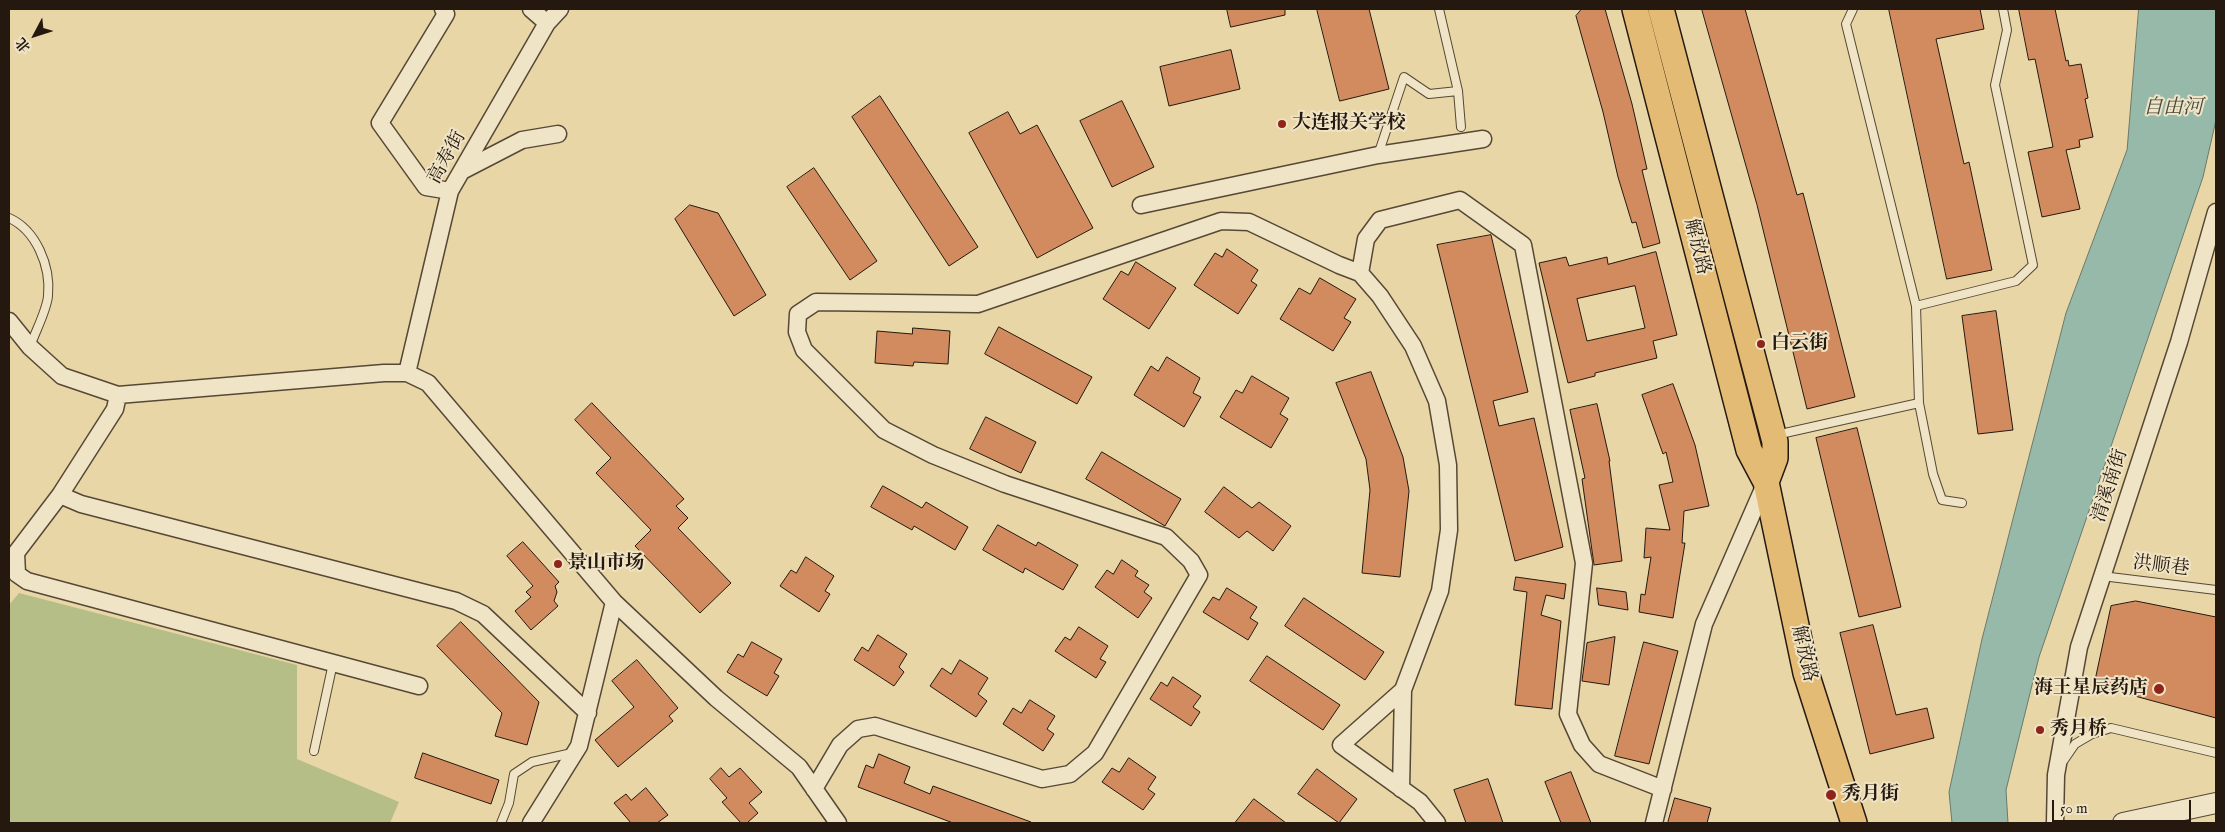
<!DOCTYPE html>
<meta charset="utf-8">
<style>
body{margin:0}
#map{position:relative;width:2225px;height:832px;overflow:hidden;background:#e8d6a7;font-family:"IM FELL English","Noto Serif SC",serif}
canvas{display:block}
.frame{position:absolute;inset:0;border:10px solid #25190f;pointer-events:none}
.north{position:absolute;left:10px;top:10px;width:50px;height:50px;-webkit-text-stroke:4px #f0e4c6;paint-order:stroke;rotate:230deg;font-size:14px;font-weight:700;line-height:20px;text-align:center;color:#25190f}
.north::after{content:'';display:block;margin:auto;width:18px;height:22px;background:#25190f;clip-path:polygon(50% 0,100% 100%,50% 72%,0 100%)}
.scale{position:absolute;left:2052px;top:800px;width:139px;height:22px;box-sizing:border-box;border:2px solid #25190f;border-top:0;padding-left:6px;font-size:15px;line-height:18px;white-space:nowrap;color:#25190f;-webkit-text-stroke:4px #f0e4c6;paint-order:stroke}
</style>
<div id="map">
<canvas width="2225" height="832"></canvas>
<div class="frame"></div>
<div class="north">北</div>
<div class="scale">50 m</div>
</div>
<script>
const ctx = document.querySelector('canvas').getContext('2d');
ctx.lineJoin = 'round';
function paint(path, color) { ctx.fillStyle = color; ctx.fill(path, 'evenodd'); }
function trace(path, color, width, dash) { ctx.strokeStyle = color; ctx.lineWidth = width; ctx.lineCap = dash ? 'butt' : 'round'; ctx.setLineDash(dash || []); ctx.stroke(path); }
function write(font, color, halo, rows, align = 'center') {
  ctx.font = font + ' "IM FELL English","Noto Serif SC",serif'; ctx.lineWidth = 4; ctx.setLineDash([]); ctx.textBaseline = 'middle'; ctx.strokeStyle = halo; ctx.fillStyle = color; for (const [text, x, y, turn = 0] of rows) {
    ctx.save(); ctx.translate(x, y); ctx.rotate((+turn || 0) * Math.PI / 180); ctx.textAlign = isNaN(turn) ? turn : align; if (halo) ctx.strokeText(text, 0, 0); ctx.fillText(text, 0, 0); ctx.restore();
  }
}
paint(new Path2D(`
 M19,593L297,665V759L399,802L390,823H9V605Z`), '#b6be87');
const water = new Path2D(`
 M2139,9H2216V120L2203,177L2039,657L2006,790L2008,823H1952L1949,792L1982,639L2066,313L2127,150Z`);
paint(water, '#97b9a9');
trace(water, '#69796b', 1);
const building = new Path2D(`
 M1227,9H1285V15L1231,27Z
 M1317,9H1369L1389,89L1340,101Z
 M1582,9H1605L1632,104L1647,169L1642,170L1660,243L1643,248L1636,222L1632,223L1618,177L1603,112L1576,16Z
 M1702,9H1745L1797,195L1803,193L1855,397L1807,409L1757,205Z
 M1889,9H1980L1984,29L1936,39L1964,164L1969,162L1992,270L1947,279Z
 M2019,9H2055L2066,61L2068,60L2069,66L2081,64L2088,98L2085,99L2093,137L2079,140L2080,147L2066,150L2080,209L2042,217L2028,152L2053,147L2035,59L2029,60Z
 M1231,50L1240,89L1169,106L1160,67Z
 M880,96L978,247L949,266L852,117Z
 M1122,101L1154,167L1112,187L1080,121Z
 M1008,112L1020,134L1037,125L1093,228L1037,258L969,133Z
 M814,168L877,261L850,280L787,187Z
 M690,205L718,213L766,295L734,316L675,219Z
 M1491,235L1528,392L1493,401L1499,426L1534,418L1563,547L1515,561L1437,245Z
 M1227,249L1258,270L1251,281L1257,285L1238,314L1194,285L1215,253L1222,257Z
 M1656,252L1677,335L1653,341L1657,358L1595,373V376L1568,383L1539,263L1566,257L1569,266L1607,257L1608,264ZM1635,286L1645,328L1587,341L1577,299Z
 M1136,262L1176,288L1149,329L1103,299L1121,271L1128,275Z
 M1320,278L1356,299L1344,318L1351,322L1333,351L1280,319L1299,288L1310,294Z
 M1996,311L2013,430L1978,434L1962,316Z
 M999,327L1092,377L1077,404L985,354Z
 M913,328L950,331L948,364L914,362L913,366L875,363L877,331L912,334Z
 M1167,357L1200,378L1193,393L1201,397L1184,427L1134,395L1151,366L1158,371Z
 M1371,372L1403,457L1409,491L1400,577L1362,573L1370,490L1366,459L1336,383Z
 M1252,376L1289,398L1280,414L1288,419L1271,448L1220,417L1236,390L1242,393Z
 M1673,384L1695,445L1709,506L1684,511L1682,543H1685L1673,618L1639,612L1641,594L1645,595L1651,557L1644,558L1646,528L1670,530L1659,485L1673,482L1666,452L1663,454L1642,395Z
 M592,403L684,499L676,506L688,518L678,528L731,583L700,613L635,546L651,530L596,473L611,458L575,420Z
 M1597,404L1610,461H1609L1622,561L1594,565L1582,479L1585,478L1570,410Z
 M986,417L1036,442L1021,473L970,449Z
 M1857,428L1901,607L1859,617L1816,438Z
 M1102,452L1181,499L1165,526L1086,479Z
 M883,486L922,508L926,502L968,527L955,550L914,526L912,530L871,507Z
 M1224,487L1252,508L1259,502L1291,526L1273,551L1247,531L1239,538L1205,512Z
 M998,525L1036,546L1038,542L1078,565L1063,590L1025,568L1023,573L983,550Z
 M523,542L559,582L555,586L557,592L554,601L558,606L531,630L515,611L531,597L526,592L533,586L507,556Z
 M806,557L834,576L825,591L830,594L819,612L780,586L791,570L796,573Z
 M1122,560L1138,571L1135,576L1149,585L1144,592L1152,598L1138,618L1095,587L1107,570L1113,574Z
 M1516,577L1566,584L1564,599L1546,595L1541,615L1561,621L1552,709L1515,705L1527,592L1514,590Z
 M1227,588L1257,607L1250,618L1258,623L1248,640L1203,612L1213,597L1219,600Z
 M1597,588L1626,592L1628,610L1599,605Z
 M1304,598L1384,652L1365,680L1285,626Z
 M2136,601L2216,617V718L2094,685L2111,606Z
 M461,622L539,702L527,745L495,736L502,713L437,646Z
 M1873,625L1896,715L1927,708L1934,738L1870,754L1840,633Z
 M1079,627L1108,646L1100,659L1106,662L1096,678L1055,651L1065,637L1070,640Z
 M878,635L907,654L899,667L904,672L894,686L854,660L862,647L868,651Z
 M1615,637L1609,685L1582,681L1587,643Z
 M752,642L782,659L774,673L779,676L767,696L727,672L738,654L743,657Z
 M1644,642L1678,651L1649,764L1615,756Z
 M1267,656L1340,705L1323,730L1250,681Z
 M637,660L678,708L669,716L673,721L618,767L595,740L634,707L612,681Z
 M960,660L988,678L978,694L987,701L976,717L930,686L942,668L951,674Z
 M1173,677L1201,696L1193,707L1200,712L1191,726L1150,699L1161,682L1167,686Z
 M1030,700L1055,716L1047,729L1054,734L1043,751L1003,724L1013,708L1021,713Z
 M423,753L499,780L491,804L415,778Z
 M879,754L910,767L904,783L930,794L933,786L1031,822L1030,823H953L858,787L866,765L873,768Z
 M1129,758L1156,777L1148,789L1155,794L1143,810L1102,782L1112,768L1119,772Z
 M721,768L729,777L740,768L762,792L749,803L758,813L747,823H741L722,802L727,798L710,779Z
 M1317,769L1357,799L1339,823L1298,794Z
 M1571,772L1591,823H1561L1545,782Z
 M1488,779L1503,823H1466L1454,790Z
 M646,788L668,815L657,823H631L614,803L626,794L631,800Z
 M1675,798L1711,808L1707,823H1668Z
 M1254,799L1286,823H1235Z`);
paint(building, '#d28a5f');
trace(building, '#25190f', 1);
const service = new Path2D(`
 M1439,9L1458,91L1461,127
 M1853,9L1846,24L1916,306L1919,403L1933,474L1942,500L1962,503
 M1378,155L1404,77L1429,94L1458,91
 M9,218C36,230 51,266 48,296C47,310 35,332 30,347
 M1916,306L2016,281L2033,265L1995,85L2007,30L2003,9
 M1776,435L1919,403
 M2102,576L2216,590
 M314,751L333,663
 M2064,760L2075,744L2092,734L2111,728L2216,753
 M501,823L509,803L514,774L532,762L572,753`);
const minor = new Path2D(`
 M443,9L446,14L380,123L426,187L450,191
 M531,9L547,23
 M462,171L522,140L558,134
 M1141,205L1378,155L1483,139
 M1360,273L1366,239L1380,220L1460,200L1523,245L1584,563L1568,714L1582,745L1599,764L1663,789
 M9,321L30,347L62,376L118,395L384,373H407L428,383L614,602L716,698L799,767L838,823
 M407,373L450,191L547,23L560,9
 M118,395L115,409L60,495L16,553L17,574L27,581L419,686
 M60,495L81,504L456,601L483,614L588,713
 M814,789L840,745L858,729L875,726L1042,779L1070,774L1095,753L1199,575L1191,561L1166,537L1005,484L933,455L884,430L804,350L797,332L798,314L816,302L978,304L1221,221L1249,222L1339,265L1360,273L1380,296L1413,346L1437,401L1448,465L1449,530L1440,591L1403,690
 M1401,789L1403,690L1341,745L1420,802L1437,823
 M531,823L579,746L614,602
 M1654,823L1704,624L1766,482
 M2055,823L2056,775L2079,647L2179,342L2216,212`);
const tertiary = new Path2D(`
 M2123,823L2216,803`);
const primary = new Path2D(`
 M1635,9L1749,450L1766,482L1806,673L1854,823
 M1661,9L1775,442V458L1766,482`);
trace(service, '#564835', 10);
trace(minor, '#564835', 19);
trace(tertiary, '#564835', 22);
trace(primary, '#25190f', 28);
trace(service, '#f0e4c6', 8);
trace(minor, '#f0e4c6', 16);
trace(tertiary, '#f0e4c6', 20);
trace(primary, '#e4bb74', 25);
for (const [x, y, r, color] of [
 [1282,124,5,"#8f2418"],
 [1761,344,5,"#8f2418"],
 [558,564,5,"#8f2418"],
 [2159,689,6,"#8f2418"],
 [2040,730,5,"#8f2418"],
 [1831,795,6,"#8f2418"]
]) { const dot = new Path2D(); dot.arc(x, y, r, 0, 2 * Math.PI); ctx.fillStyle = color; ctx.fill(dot); trace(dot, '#f0e4c6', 2); }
write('bold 19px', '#25190f', '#f0e4c6', [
 ["大连报关学校",1292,124],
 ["白云街",1771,344],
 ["景山市场",568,564],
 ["海王星辰药店",2148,689,"right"],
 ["秀月桥",2050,730],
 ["秀月街",1842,795]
], 'left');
write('19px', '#25190f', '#f0e4c6', [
 ["高寿街",448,158,-61],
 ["解放路",1696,247,76],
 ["清溪南街",2111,486,-72],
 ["洪顺巷",2161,567,7],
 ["解放路",1803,654,77]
]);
write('italic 20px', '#47493d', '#f0e4c6', [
 ["自由河",2173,109]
]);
</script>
